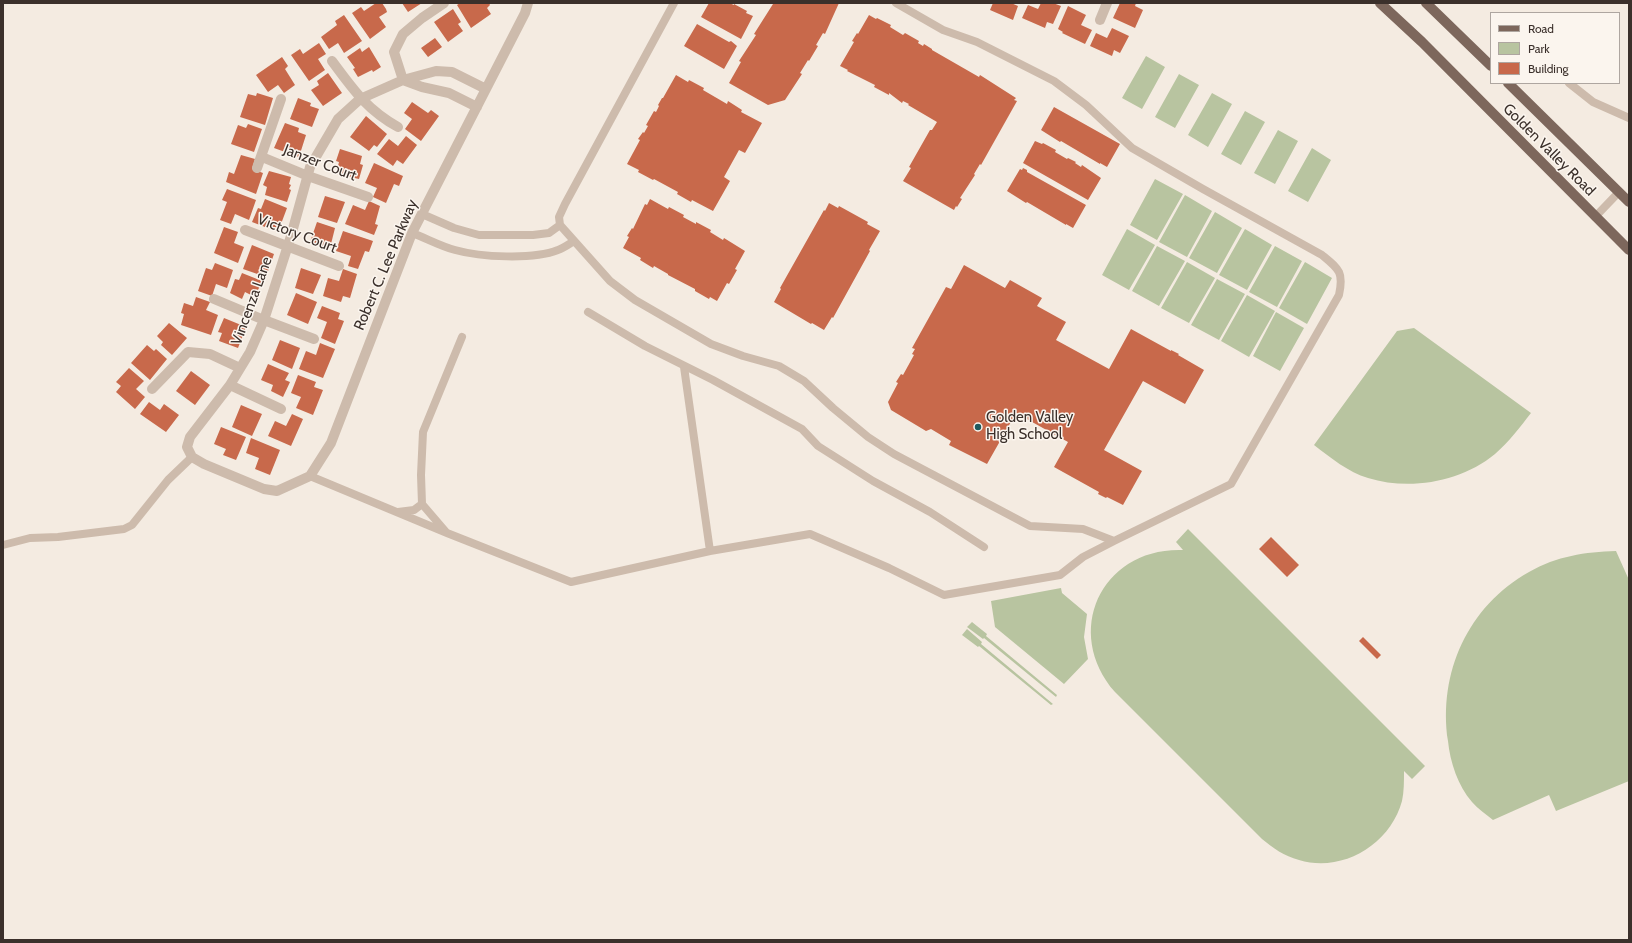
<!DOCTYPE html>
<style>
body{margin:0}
#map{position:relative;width:1632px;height:943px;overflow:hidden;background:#f4ebe1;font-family:Cabin,sans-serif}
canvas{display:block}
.frame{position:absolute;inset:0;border:4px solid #3b302b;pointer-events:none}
.legend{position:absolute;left:1490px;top:12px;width:130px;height:72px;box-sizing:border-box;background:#fbf5ee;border:1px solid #aea6a0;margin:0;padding:5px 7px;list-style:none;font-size:12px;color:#3b302b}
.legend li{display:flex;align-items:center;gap:8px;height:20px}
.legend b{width:20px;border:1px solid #aea6a0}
</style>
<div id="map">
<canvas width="1632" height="943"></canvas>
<div class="frame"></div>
<ul class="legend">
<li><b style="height:5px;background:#7d675c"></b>Road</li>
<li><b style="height:11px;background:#b8c4a0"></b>Park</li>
<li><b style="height:11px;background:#c8694b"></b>Building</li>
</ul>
</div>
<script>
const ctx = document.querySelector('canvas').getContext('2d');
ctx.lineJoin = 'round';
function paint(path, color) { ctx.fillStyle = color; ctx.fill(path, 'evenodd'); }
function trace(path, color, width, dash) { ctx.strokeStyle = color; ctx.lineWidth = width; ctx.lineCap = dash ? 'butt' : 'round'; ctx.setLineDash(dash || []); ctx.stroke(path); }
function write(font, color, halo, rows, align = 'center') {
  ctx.font = font + ' Cabin,sans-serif'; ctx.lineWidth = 3; ctx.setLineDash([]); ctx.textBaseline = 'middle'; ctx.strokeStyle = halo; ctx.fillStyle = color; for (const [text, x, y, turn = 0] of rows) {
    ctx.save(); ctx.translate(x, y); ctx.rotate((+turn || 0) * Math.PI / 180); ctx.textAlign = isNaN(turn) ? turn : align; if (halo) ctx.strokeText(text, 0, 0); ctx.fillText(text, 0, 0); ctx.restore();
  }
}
paint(new Path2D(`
 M1146,56L1165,67L1142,109L1122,98Z
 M1179,74L1199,85L1175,128L1155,117Z
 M1212,93L1232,104L1208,147L1188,135Z
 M1245,111L1265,122L1241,165L1221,154Z
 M1278,130L1298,141L1275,184L1254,173Z
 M1312,148L1331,160L1308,202L1288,191Z
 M1155,179L1183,194L1157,240L1130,225Z
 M1185,195L1212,211L1187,257L1159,242Z
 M1215,212L1242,228L1217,273L1189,258Z
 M1127,229L1155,245L1129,290L1102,275Z
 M1245,229L1272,245L1247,290L1219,275Z
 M1157,246L1185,261L1159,306L1132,291Z
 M1275,246L1302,261L1277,307L1249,292Z
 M1187,262L1215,278L1189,323L1161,308Z
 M1305,262L1332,278L1307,324L1279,308Z
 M1217,279L1245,294L1219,340L1191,325Z
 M1247,295L1275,311L1249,357L1221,341Z
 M1276,312L1304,328L1280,371L1253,356Z
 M1414,328L1531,413C1520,427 1509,442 1495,454C1461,482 1410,491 1368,478C1348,472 1331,458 1314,445L1397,331Z
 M1188,529L1425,766L1412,779L1404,771C1404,781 1404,792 1402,801C1390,845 1342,873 1299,860C1284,856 1273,848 1262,839L1115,692C1062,631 1102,547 1183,550L1176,542Z
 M1616,551L1629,580V781L1556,811L1549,795L1493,820C1486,814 1478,809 1472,802C1458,786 1450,762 1448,741C1438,673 1468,606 1529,572C1557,556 1585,552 1616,551Z
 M1061,588L1062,593L1087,614L1084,637L1088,659L1064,684L995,627L991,601Z
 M972,622L987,634L986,636L1057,695L1056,697L984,638L983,639L967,627Z
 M967,629L982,642L981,644L1053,704L1051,705L979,646L978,647L962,635Z`), '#b8c4a0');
paint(new Path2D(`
 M376,3H382L386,9L387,12L379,17L386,27L370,39L352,13L361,7L364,11Z
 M402,3H422L408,12Z
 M460,3H489L490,5L487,8L491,14L471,28L457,5Z
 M709,3H729L734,5V4L747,11L746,13L753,16L741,39L701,17Z
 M771,3H839L825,34L823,33L816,45L818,46L809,61L808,60L800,73L802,74L785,100L768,105L729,83L741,62L739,61L756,35L754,34L773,4Z
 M993,3H1011L1018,6L1013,20L990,10Z
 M1041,3H1053L1061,6L1053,24L1047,22L1045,28L1022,18L1028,5L1038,9Z
 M1120,3H1136L1135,6L1143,10L1135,28L1113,18Z
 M1068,6L1086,15L1081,25L1092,30L1085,44L1062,33L1063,32L1058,29Z
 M453,9L461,22L458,24L463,31L448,42L434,22Z
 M344,15L362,41L344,53L338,43L329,49L321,37L337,25L335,21Z
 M869,15L876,19L877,18L891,25L890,27L903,35L905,33L919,41L918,43L923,46L924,44L932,49V50L979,77L980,75L1016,98L1014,100L1017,101L981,165L980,164L974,174L975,175L960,198L962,199L957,207L956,206L954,210L903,181L911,168L909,167L930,130H932L937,122L908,105L909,104L903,101L902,103L889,93V95L874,87L875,85L847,71L848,70L840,66L854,42L852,41L857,33L858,34Z
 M697,24L729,42L731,41L737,46L724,69L684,46Z
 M1112,28L1129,36L1120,53L1114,50L1112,56L1090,46L1096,33L1107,38Z
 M435,38L442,47L428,57L421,48Z
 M319,43L326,54L318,59L325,70L309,81L291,55L300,49L303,54Z
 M369,47L381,67L373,72L372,70L358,77L353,69L355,68L347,57L360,48L362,52Z
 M282,57L288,66L285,69L295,85L284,93L278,85L268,92L256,75Z
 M328,73L342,93L323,106L311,90L319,85L317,81Z
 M676,75L688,82L689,80L704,88L703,90L727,104L728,101L742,110L741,112L762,123L745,153L739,150L724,177L730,181L713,211L692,200L691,202L677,194L678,192L654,179L653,180L638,172L639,170L627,164L640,140L638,139L643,132L644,133L648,126L646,125L654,111L656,112L659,106L658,105L662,98H663Z
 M257,93L273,98L265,125L240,117L248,94L256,96Z
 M298,98L311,103L310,106L319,109L312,127L290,119Z
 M412,102L428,113L431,110L439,116L421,141L405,129L412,119L404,113Z
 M1054,107L1120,144L1107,167L1100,163V164L1061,141L1060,142L1041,130Z
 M366,116L387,134L377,147L374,145L369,151L350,137Z
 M285,123L299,128L298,132L306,135L299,157L274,148Z
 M248,124L262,129L254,152L231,144L238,125L246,128Z
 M406,136L417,145L403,164L397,160L393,166L377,154L389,139L398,146Z
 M1035,141L1042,144L1043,143L1056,150L1055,152L1067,159L1068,158L1076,162L1075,163L1081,167L1082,165L1101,178L1088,200L1023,163Z
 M340,149L362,156L360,164L363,165L359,179L337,174L339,167L338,166L339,162L336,161Z
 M241,155L255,159L252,169L263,173L256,194L226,182L229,172L234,174Z
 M374,163L403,176L399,186L394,184L386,203L373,197L377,188L365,183Z
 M1023,168L1027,170V172L1086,205L1073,228L1066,224V225L1027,202L1026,203L1007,191L1020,169L1022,170Z
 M269,171L291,177L289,184L291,185L289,189L291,190L287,202L265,195L267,187L263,185Z
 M227,189L256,200L249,220L235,214L231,224L220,220L227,202L222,200Z
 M325,196L345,202L337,223L318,217Z
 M265,199L287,208L278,232L252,222L258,208L261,209Z
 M650,199L668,209L669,207L684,215L683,217L696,224V222L711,230L710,232L723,240L724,238L745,251L735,269L737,270L729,284L727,283L717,301L710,297L709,299L695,291V289L668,275V274L654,266L653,268L640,260L641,258L623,248L629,237L627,236L632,228L633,229L645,204L647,205Z
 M369,201L380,206L375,224L378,225L374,235L345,224L353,205L365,210Z
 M829,203L838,208L839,206L868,222L867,224L880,231L869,250L870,251L833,318L832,317L824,330L812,323L811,324L774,302L781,289L780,288L824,210L825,211Z
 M317,222L335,228L330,248L310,242Z
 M224,227L238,232L234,243L244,247L238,263L214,253Z
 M343,231L373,241L369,252L365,251L358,269L348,266L351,256L336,251Z
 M252,245L274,254L266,277L243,269Z
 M215,263L233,270L227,288L216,284L212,296L198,291L206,268L212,270Z
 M964,265L1005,288L1010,280L1042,298L1037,306L1066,322L1056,340L1109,369L1131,329L1171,351V350L1179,354L1178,355L1204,370L1185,404L1143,381L1104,450L1142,471L1123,505L1107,497L1106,498L1098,494L1099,492L1054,467L1068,442L1016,413L987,464L949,445L951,441L931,429L926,431L891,410L888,402L898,383L896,382L901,374L903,375L914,355L912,354L915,349L912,348L946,287L951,289Z
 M301,268L321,275L313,294L295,288Z
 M343,269L357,274L350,298L343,296L341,302L323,296L328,278L339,281Z
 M242,273L262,281L255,297L245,292L242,299L230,293L235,279L239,280Z
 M296,293L317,302L308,324L287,315Z
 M196,297L210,302L206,310L218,315L211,335L181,325L184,314L181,313L184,303L193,306Z
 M322,306L340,313L338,319L344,321L335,344L321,338L327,322L317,318Z
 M224,318L246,327L238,348L219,341L222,333L218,332Z
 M169,323L187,338L172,355L161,345L163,342L157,336Z
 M280,340L300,348L292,369L272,360Z
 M320,343L335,349L323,378L299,369L306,351L316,355Z
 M147,345L154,351L156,349L167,359L150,380L131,363Z
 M268,364L289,373L285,380L290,382L283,397L271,391L273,385L261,380Z
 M129,368L144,381L136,389L145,397L135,409L116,392L121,386L116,382Z
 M191,371L210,385L195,405L176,391Z
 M298,375L316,382L314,387L323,390L313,415L296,408L301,397L291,393Z
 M149,402L160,410L164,404L179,415L166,432L140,414Z
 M241,405L262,414L252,436L232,427Z
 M292,414L303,419L291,446L268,436L275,421L286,426Z
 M221,427L246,437L236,460L223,455L226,449L214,444Z
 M251,438L280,450L270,475L255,469L259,458L246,453Z
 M1271,537L1299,565L1287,577L1259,549Z
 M1363,637L1381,655L1377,659L1359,641Z`), '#c8694b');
trace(new Path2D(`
 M896,3L943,30L977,42L1054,81L1086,105L1132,148L1203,189L1322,255C1339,269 1344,272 1339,295L1231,484L1114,541
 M1569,83L1593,102L1629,118
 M1595,217L1619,192
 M560,225L559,217L565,204L674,3
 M412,233C426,238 440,246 455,250C480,257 533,260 558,250C564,248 569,244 574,241
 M588,312L645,346L713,380L802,429L818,446L873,481L930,512L984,547
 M684,367L710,551
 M310,476L447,533L571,582L710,551L810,534L889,568L944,595L1060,575L1083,557L1114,541L1083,529L1030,526L894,454L868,437L833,408L804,381L779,366L743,356L711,344L635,300L610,281L560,225L549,233L533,235H479L454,228L422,214
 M398,512L414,510L422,504
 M446,532L422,504L421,475L423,432L462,337
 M3,545L30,538L58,537L124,529L132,525L168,480L192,457`), '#cdbbac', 8);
trace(new Path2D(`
 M1100,20L1107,3
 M332,61C353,89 366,109 398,127
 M403,80L394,52L403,34L422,18L444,3
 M403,80L422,87L449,93L477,107
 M486,89L452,72L436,71L403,80L360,99L338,119L310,167L291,236L264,320L250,352L230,385L190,437L187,447L192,457L204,464L264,489L277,491L310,476L331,443L412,233L525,13L528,3
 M262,157L308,176L368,197
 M257,168L281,99
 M245,230L339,266
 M214,299L264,320L314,339
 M230,385L281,409
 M152,389L188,352L210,354L240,368`), '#cdbbac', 10);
trace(new Path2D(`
 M1380,3L1422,42L1629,250
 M1426,3L1491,66
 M1508,83L1629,202`), '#7d675c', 10);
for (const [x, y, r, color] of [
 [978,427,4,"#1f5a5e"]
]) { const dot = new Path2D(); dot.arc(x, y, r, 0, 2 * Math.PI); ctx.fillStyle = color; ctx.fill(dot); trace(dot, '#fbf5ee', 1.5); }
write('15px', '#3b302b', '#fbf5ee', [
 ["Golden Valley Road",1549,150,45],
 ["Janzer Court",320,163,21],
 ["Victory Court",297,234,21],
 ["Robert C. Lee Parkway",386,265,-67],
 ["Vincenza Lane",252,301,-70]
]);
write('15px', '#3b302b', '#fbf5ee', [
 ["Golden Valley",986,418],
 ["High School",986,435]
], 'left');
</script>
